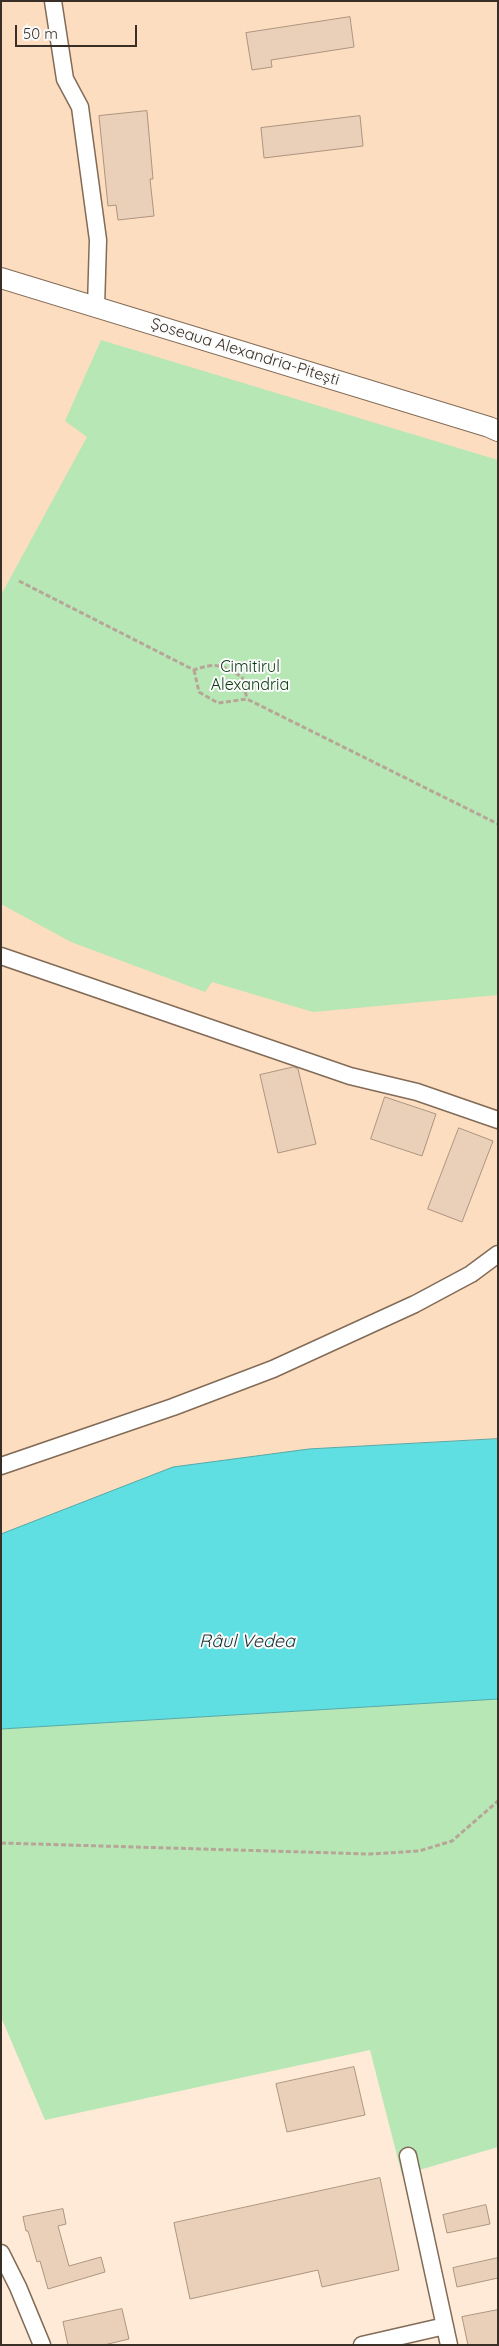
<!DOCTYPE html>
<meta charset="utf-8">
<style>
body{margin:0}
#map{position:relative;width:499px;height:2346px;overflow:hidden;background:#feead7;font-family:Quicksand,sans-serif}
canvas{display:block}
.frame{position:absolute;inset:0;border:2px solid #392f26;pointer-events:none}
.scale{position:absolute;left:15px;top:25px;width:122px;height:22px;box-sizing:border-box;border:2px solid #392f26;border-top:0;padding-left:6px;font-size:15px;line-height:18px;white-space:nowrap;color:#392f26;-webkit-text-stroke:4px #fbfbfb;paint-order:stroke}
</style>
<div id="map">
<canvas width="499" height="2346"></canvas>
<div class="frame"></div>
<div class="scale">50 m</div>
</div>
<script>
const ctx = document.querySelector('canvas').getContext('2d');
ctx.lineJoin = 'round';
function paint(path, color) { ctx.fillStyle = color; ctx.fill(path, 'evenodd'); }
function trace(path, color, width, dash) { ctx.strokeStyle = color; ctx.lineWidth = width; ctx.lineCap = dash ? 'butt' : 'round'; ctx.setLineDash(dash || []); ctx.stroke(path); }
function write(font, color, halo, rows, align = 'center') {
  ctx.font = font + ' Quicksand,sans-serif'; ctx.lineWidth = 4; ctx.setLineDash([]); ctx.textBaseline = 'middle'; ctx.strokeStyle = halo; ctx.fillStyle = color; for (const [text, x, y, turn = 0] of rows) {
    ctx.save(); ctx.translate(x, y); ctx.rotate((+turn || 0) * Math.PI / 180); ctx.textAlign = isNaN(turn) ? turn : align; if (halo) ctx.strokeText(text, 0, 0); ctx.fillText(text, 0, 0); ctx.restore();
  }
}
paint(new Path2D(`
 M1,1H498V1683L1,1694Z`), '#fdddc0');
paint(new Path2D(`
 M101,340L498,460V995L313,1012L212,982L205,992L71,942L1,904V595L87,437L65,421Z
 M498,1699V2147L402,2175L370,2050L45,2120L1,2017V1729Z`), '#b6e7b5');
const water = new Path2D(`
 M498,1439V1699L1,1729V1534L173,1467L309,1449Z`);
paint(water, '#5fdfe1');
trace(water, '#54aaa9', 1);
const building = new Path2D(`
 M350,17L354,47L271,60L272,67L252,70L246,33Z
 M147,111L153,179H150L154,216L118,220L116,205L108,206L99,116Z
 M360,116L363,146L264,158L261,128Z
 M294,1067L298,1069L316,1144L278,1153L260,1075Z
 M385,1097L436,1114L422,1156L371,1139Z
 M459,1128L493,1141L462,1222L428,1209Z
 M354,2067L365,2115L287,2132L276,2084Z
 M380,2178L399,2270L322,2287L318,2270L190,2299L174,2223Z
 M486,2205L490,2224L447,2233L443,2215Z
 M63,2209L66,2224L58,2226L69,2266L101,2257L105,2272L48,2289L40,2261L37,2262L28,2231H26L23,2217Z
 M498,2258V2278L457,2287L453,2268Z
 M122,2309L129,2339L104,2345H68L63,2322Z
 M498,2310V2345H468L462,2317Z`);
paint(building, '#ead0b9');
trace(building, '#ad957f', 1);
const minor = new Path2D(`
 M53,1L65,79L80,107L98,240L96,307
 M1,956L350,1076L417,1092L498,1120
 M1,1466L173,1407L273,1369L415,1304L471,1274L498,1254
 M408,2156L449,2345
 M1,2253L18,2287L42,2345
 M362,2345L445,2326`);
const major = new Path2D(`
 M1,278L489,427L498,431`);
trace(minor, '#826b57', 19);
trace(major, '#826b57', 22);
trace(new Path2D(`
 M19,581L194,670C216,662 222,665 242,677L247,699
 M194,670L199,692L218,703L247,699L498,824
 M1,1843L370,1854L419,1851L452,1841L498,1801`), '#b7a697', 3, [5, 2.5]);
trace(minor, '#fff', 16);
trace(major, '#fff', 20);
write('16px', '#392f26', '#fbfbfb', [
 ["Șoseaua Alexandria-Pitești",245,352,17]
]);
write('16px', '#0b3a10', '#fbfbfb', [
 ["Cimitirul",250,667],
 ["Alexandria",250,685]
]);
write('italic 18px', '#192f2f', '#fbfbfb', [
 ["Râul Vedea",247,1642]
]);
</script>
